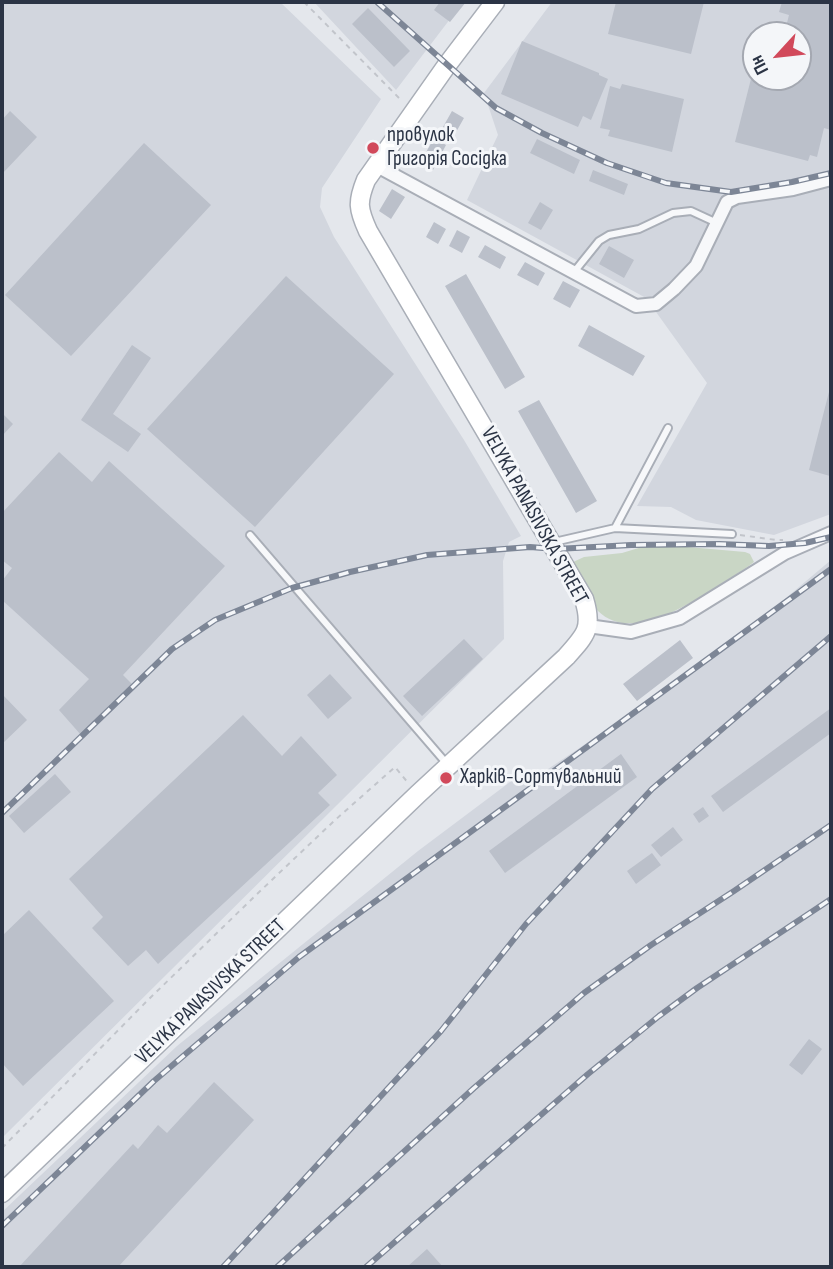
<!DOCTYPE html>
<meta charset="utf-8">
<style>
body{margin:0}
#map{position:relative;width:833px;height:1269px;overflow:hidden;background:#e4e7ec;font-family:"Sofia Sans Condensed",sans-serif}
canvas{display:block}
.frame{position:absolute;inset:0;border:4px solid #2b3445;pointer-events:none}
.north{position:absolute;left:742px;top:21px;width:70px;height:70px;box-sizing:border-box;background:#f4f6f9;border:2px solid #a4a8b1;border-radius:50%;rotate:243deg;font-size:19px;font-weight:700;line-height:28px;text-align:center;color:#2b3445}
.north::after{content:'';display:block;margin:auto;width:24px;height:32px;background:#d1495b;clip-path:polygon(50% 0,100% 100%,50% 72%,0 100%)}
</style>
<div id="map">
<canvas width="833" height="1269"></canvas>
<div class="frame"></div>
<div class="north">Пн</div>
</div>
<script>
const ctx = document.querySelector('canvas').getContext('2d');
ctx.lineJoin = 'round';
function paint(path, color) { ctx.fillStyle = color; ctx.fill(path, 'evenodd'); }
function trace(path, color, width, dash) { ctx.strokeStyle = color; ctx.lineWidth = width; ctx.lineCap = dash ? 'butt' : 'round'; ctx.setLineDash(dash || []); ctx.stroke(path); }
function write(font, color, halo, rows, align = 'center') {
  ctx.font = font + ' "Sofia Sans Condensed",sans-serif'; ctx.lineWidth = 6; ctx.setLineDash([]); ctx.textBaseline = 'middle'; ctx.strokeStyle = halo; ctx.fillStyle = color; for (const [text, x, y, turn = 0] of rows) {
    ctx.save(); ctx.translate(x, y); ctx.rotate((+turn || 0) * Math.PI / 180); ctx.textAlign = isNaN(turn) ? turn : align; if (halo) ctx.strokeText(text, 0, 0); ctx.fillText(text, 0, 0); ctx.restore();
  }
}
paint(new Path2D(`
 M2,2H280L381,99L322,188L320,207L334,237L464,440L521,536L509,542L503,561L504,639L2,1138Z
 M314,2H463L396,90Z
 M552,2H831V514L774,535L696,520L671,507L637,506L707,383L646,298L467,200L498,135L484,93ZM756,35H798V77H756Z
 M831,560V1267H2V1212L177,1046L418,851L526,770L533,779L578,749L742,635Z`), '#d2d6de');
paint(new Path2D(`
 M642,547H688L745,552L750,554L754,562C745,569 736,574 727,580C695,600 633,645 598,611C589,601 578,576 571,563L584,557L622,553Z`), '#c9d6c5');
paint(new Path2D(`
 M440,2H466L450,22L434,10Z
 M616,2H704L691,54L608,34Z
 M782,2H831V130L824,128L817,157L810,155L808,161L735,142L755,63L756,77H798V35H773L777,21L787,23L789,15L779,12Z
 M368,8L410,51L394,67L352,24Z
 M522,41L599,73V75L608,79L591,120L583,116L578,127L501,94Z
 M622,84L684,99L672,152L608,136L610,130L600,128L610,86L620,89Z
 M10,111L37,137L2,174V120Z
 M452,111L464,118L451,141L439,134Z
 M434,138L446,145L433,170L420,163Z
 M537,139L580,160L574,174L530,153Z
 M144,143L211,205L71,356L5,295Z
 M593,170L628,184L624,195L589,181Z
 M392,189L405,197L391,219L379,211Z
 M540,202L553,210L541,230L528,223Z
 M434,222L446,229L438,244L426,237Z
 M457,230L470,237L462,253L449,246Z
 M485,245L506,257L500,269L478,257Z
 M609,246L634,260L624,278L599,264Z
 M525,262L545,273L538,286L517,275Z
 M466,274L525,377L505,389L445,286Z
 M286,276L394,374L255,527L147,429Z
 M563,281L580,290L570,308L553,299Z
 M589,325L645,356L633,376L578,346Z
 M132,345L151,358L113,414L141,434L128,452L81,420Z
 M830,388L831,472L830,476L809,470Z
 M539,400L597,501L576,513L518,411Z
 M2,413L13,424L2,436Z
 M59,452L92,482L109,461L225,566L123,675L133,685L81,735L59,710L89,679L2,600V581L12,568L2,560V513Z
 M464,639L483,659L422,716L403,696Z
 M680,640L693,658L637,701L623,684Z
 M330,674L352,698L328,719L307,695Z
 M2,694L27,720L2,744Z
 M831,708V733L723,812L711,796Z
 M243,715L282,756L301,736L337,775L318,793L330,805L158,964L146,950L128,966L92,928L103,917L69,879Z
 M621,754L637,777L505,873L489,851Z
 M55,774L71,792L24,833L9,816Z
 M703,807L709,816L699,823L693,814Z
 M673,827L683,840L661,857L651,845Z
 M652,853L661,865L636,884L627,871Z
 M29,910L114,1001L23,1086L2,1063V936Z
 M809,1039L822,1049L802,1075L789,1065Z
 M214,1082L254,1120L118,1267H19L133,1144L138,1149L158,1125L167,1133Z
 M427,1249L443,1267H407Z`), '#bbc0ca');
const lane = new Path2D(`
 M574,272L599,241L609,235L639,229L673,213L691,211L717,223
 M615,528L732,534
 M250,535L447,764
 M554,542L615,528L668,428`);
const street = new Path2D(`
 M377,166L636,306L656,304L674,289L696,266L727,202L737,197L793,189L831,179
 M588,626L631,632L680,618L785,553L831,533`);
const secondary = new Path2D(`
 M2,1193L418,794L566,657C586,635 593,628 584,599L368,231C358,209 357,202 366,180L447,65L495,2`);
trace(lane, '#a9aeb7', 10);
trace(street, '#a9aeb7', 16);
trace(secondary, '#a9aeb7', 21);
trace(new Path2D(`
 M304,2L402,101
 M740,535L776,540H783
 M2,1148L146,1002L256,895L334,821L395,767L409,784`), '#c2c5cb', 2, [5, 5]);
trace(lane, '#f7f8fa', 6);
trace(street, '#f7f8fa', 12);
trace(secondary, '#fff', 18);
const rail = new Path2D(`
 M377,2L496,108L542,133L607,163L666,183L731,192L792,182L831,173
 M2,813L172,649L215,620L292,588L350,572L427,555L530,547L556,549L631,545L719,544L769,546L805,543L831,537
 M2,1226L154,1081L299,957L831,569
 M223,1267L441,1031L526,924L652,789L831,636
 M277,1267L474,1088L584,993L651,945L734,891L831,825
 M366,1267L588,1074L659,1016L697,988L831,899`);
trace(rail, '#7d8696', 6);
trace(rail, '#f4f6f9', 3.5, [10]);
for (const [x, y, r, color] of [
 [373,148,7,"#d1495b"],
 [446,778,7,"#d1495b"]
]) { const dot = new Path2D(); dot.arc(x, y, r, 0, 2 * Math.PI); ctx.fillStyle = color; ctx.fill(dot); trace(dot, '#f4f6f9', 2.5); }
write('21px', '#2b3445', '#f4f6f9', [
 ["провулок",387,136],
 ["Григорія Сосідка",387,160],
 ["Харків-Сортувальний",460,778]
], 'left');
write('21px', '#2b3445', '#f4f6f9', [
 ["VELYKA PANASIVSKA STREET",534,516,61],
 ["VELYKA PANASIVSKA STREET",211,992,-44]
]);
</script>
